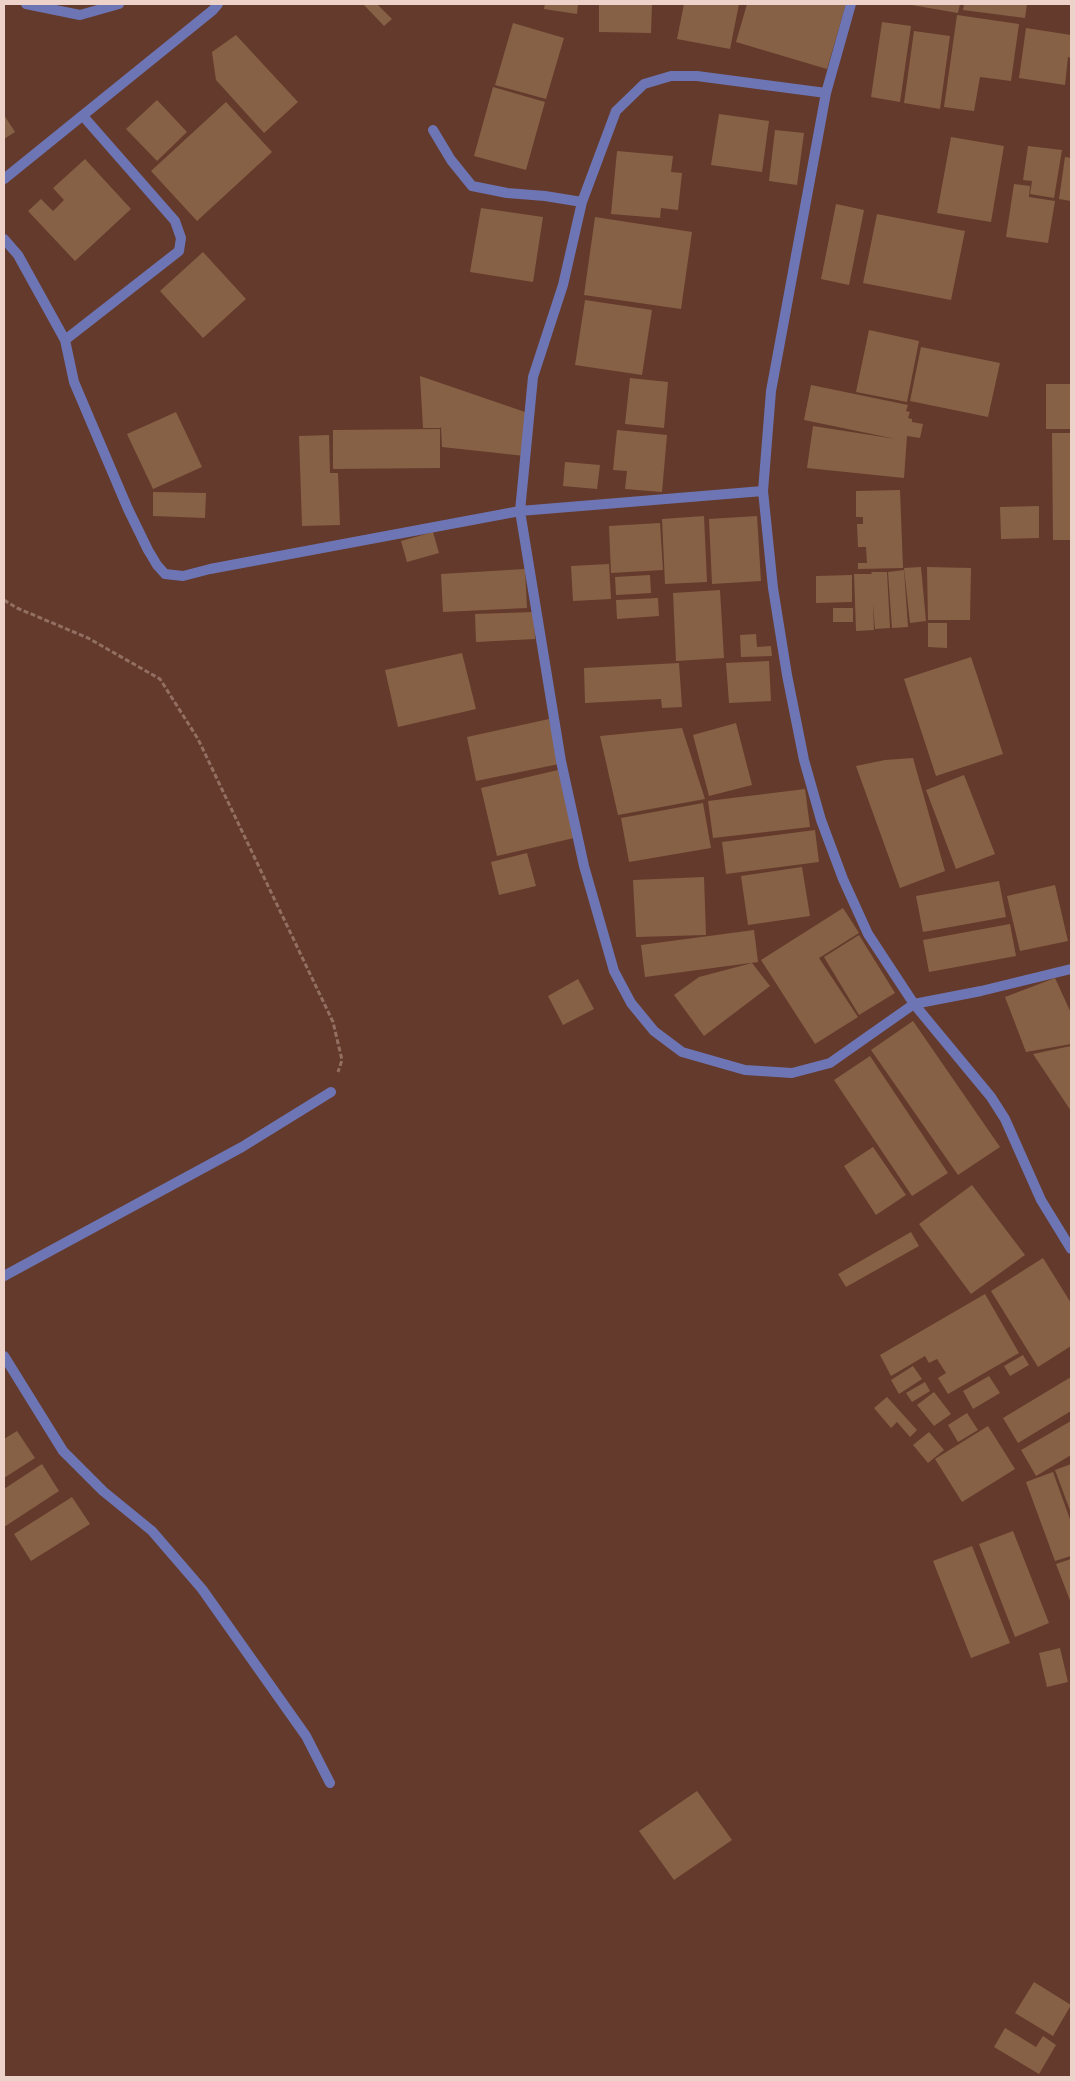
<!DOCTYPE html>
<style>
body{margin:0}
#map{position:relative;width:1075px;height:2081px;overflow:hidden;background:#643a2c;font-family:"Archivo Narrow",sans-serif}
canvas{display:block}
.frame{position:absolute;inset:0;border:5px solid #ecd2c9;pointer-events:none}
</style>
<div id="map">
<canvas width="1075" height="2081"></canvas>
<div class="frame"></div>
</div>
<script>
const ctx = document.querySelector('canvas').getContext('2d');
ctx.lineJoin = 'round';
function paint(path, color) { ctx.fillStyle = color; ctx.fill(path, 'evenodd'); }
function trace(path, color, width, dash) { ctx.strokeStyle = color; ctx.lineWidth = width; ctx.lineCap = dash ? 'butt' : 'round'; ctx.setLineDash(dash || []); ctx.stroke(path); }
paint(new Path2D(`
 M363,4H377L392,19L384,26Z
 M545,4H578L577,14L544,9Z
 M599,4H652L651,33L599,32Z
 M684,4H739L730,49L677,39Z
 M747,4H846L827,69L736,42Z
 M906,4H960L958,13Z
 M964,4H1027L1025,18L963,10Z
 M957,15L1019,24L1011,81L980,77L974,111L944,107Z
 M882,22L911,26L900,102L871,97Z
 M513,23L564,38L546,99L495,85Z
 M1026,28L1071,35V58L1068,57L1065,85L1019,78Z
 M914,31L950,36L940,109L904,103Z
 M236,35L298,102L264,133L216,80L212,52Z
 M493,87L545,102L526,170L474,156Z
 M157,100L187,132L157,161L126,129Z
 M226,102L272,152L197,221L151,171Z
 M719,114L769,121L762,172L711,165Z
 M4,115L15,132L4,139Z
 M775,130L804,133L797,185L769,181Z
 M951,137L1004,146L991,222L937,213Z
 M1028,146L1062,150L1054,198L1030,194L1032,181L1023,180Z
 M617,151L673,156L671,172L682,173L678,210L661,208L660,218L611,214Z
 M1065,157L1071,158V201L1059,199Z
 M85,159L131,209L75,261L28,211L41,199L53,211L64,200L53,188Z
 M1014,184L1030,186L1029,197L1055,201L1048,243L1006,237Z
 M836,204L864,210L849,285L821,279Z
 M481,208L543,217L533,282L470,272Z
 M877,214L965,231L951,300L863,283Z
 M595,217L692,232L681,309L584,295Z
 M203,252L246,299L203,338L160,291Z
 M585,300L652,310L642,375L575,365Z
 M869,330L919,341L907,402L856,392Z
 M921,347L1000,363L988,417L910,401Z
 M420,376L528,413L525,456L442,447L441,427L440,428H423Z
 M630,378L668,382L664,428L625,424Z
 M1046,384H1071V429H1046Z
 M811,385L908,405L906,411L910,412L908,418L912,419V422L923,424L920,438L907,436L904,478L807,468L813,426L896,439L804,420Z
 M176,412L202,467L153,489L127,434Z
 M440,429V468L333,469V430Z
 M617,430L667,435L662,492L625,489L627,471L613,470Z
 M1052,433H1071V540H1053Z
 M329,435L330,473H338L340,525L302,526L299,436Z
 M565,462L600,465L597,489L563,486Z
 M900,490L903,568L858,569V563H867L866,547H858L857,524H863V517H856V491Z
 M153,492L206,493L205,518L153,516Z
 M1039,506V538L1001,539L1000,507Z
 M704,516L707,582L665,584L662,519Z
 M757,516L761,581L712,584L709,519Z
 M660,523L663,570L611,573L609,526Z
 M433,532L439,553L407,562L401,541Z
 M609,564L611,599L573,601L571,566Z
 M921,567L926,621L910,623L904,568Z
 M927,567L971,568L970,620H928Z
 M525,569L527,608L443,612L441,574Z
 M904,570L908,627L892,628L888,572Z
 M871,572H887L890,628L875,629L873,603L874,630L856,631L854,574H872Z
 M650,575L651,593L616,595L615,577Z
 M852,575V602L816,603V576Z
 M720,590L724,658L676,661L673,593Z
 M658,598L659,616L617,619L616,600Z
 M833,608H853V622H833Z
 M534,612L535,639L476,642L475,614Z
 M928,623H947V648L928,647Z
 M756,634L757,647L771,646L772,656L741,657L740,635Z
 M462,653L476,709L398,727L385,670Z
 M971,657L1003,754L936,776L904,679Z
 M769,661L771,701L729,703L726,663Z
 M679,663L682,707L662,708L661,699L585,703L584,668Z
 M549,719L559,764L476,781L467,737Z
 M736,723L752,785L709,796L693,735Z
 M682,728L705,799L618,815L600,736Z
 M913,758L945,871L900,888L856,766L885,760Z
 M558,770L574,838L497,856L481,788Z
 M964,775L995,854L956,869L926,790Z
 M805,789L810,827L713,838L708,801Z
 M703,803L711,848L629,862L621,818Z
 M815,830L819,862L726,874L722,842Z
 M527,853L536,886L499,895L491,862Z
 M802,867L810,916L748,925L741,876Z
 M704,877L706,935L636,937L633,880Z
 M999,881L1006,917L923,932L916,896Z
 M1055,885L1068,941L1020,951L1007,896Z
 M843,908L859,933L819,958L858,1017L815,1044L761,960Z
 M1010,924L1016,956L929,972L923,940Z
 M754,930L758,962L645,977L641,945Z
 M859,935L895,993L859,1015L824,957Z
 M752,963L770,986L704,1036L674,995L699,977Z
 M1055,978L1071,1013V1044L1026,1052L1005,997Z
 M578,979L594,1009L563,1025L548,996Z
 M913,1021L1000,1147L958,1175L871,1050Z
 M1071,1046V1111L1033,1054Z
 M870,1056L948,1173L912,1196L834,1080Z
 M873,1147L906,1195L876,1215L844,1166Z
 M972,1185L1025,1255L971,1294L919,1224Z
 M911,1232L919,1246L846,1287L838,1274Z
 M1043,1258L1071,1303V1346L1038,1367L991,1291Z
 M985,1294L1019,1353L948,1394L938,1378L946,1373L937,1359L929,1363L925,1356L891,1376L880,1355Z
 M1023,1355L1029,1365L1010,1376L1004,1366Z
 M913,1366L922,1379L899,1394L891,1380Z
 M989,1376L1000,1393L973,1409L963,1391Z
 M1071,1377V1411L1018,1443L1003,1418Z
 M925,1382L930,1391L912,1402L906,1393Z
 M934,1392L951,1414L934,1426L917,1405Z
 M887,1397L917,1430L910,1437L897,1422L891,1428L874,1408Z
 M967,1413L978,1430L958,1442L948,1425Z
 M1071,1421V1455L1036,1476L1021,1450Z
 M988,1426L1015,1469L962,1502L935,1459Z
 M17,1431L35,1458L4,1478V1439Z
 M929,1432L944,1450L928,1463L913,1445Z
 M42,1464L59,1491L4,1527V1489Z
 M1071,1464V1513L1055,1470Z
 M1053,1472L1071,1522V1556L1055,1561L1026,1482Z
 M72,1497L90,1524L31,1561L14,1534Z
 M1013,1531L1049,1623L1015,1637L979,1544Z
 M972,1546L1010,1643L971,1658L933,1561Z
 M1071,1559V1603L1056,1564Z
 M1060,1648L1068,1682L1047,1687L1039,1653Z
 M697,1791L732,1840L674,1880L639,1831Z
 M1034,1982L1071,2005L1053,2036L1015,2013Z
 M1005,2028L1036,2047L1043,2036L1056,2045L1039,2074L994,2047Z`), '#876145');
trace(new Path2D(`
 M4,600L17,608L88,638L160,679L198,739L333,1022L342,1060L338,1072`), '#936f63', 3, [5, 2.5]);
trace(new Path2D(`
 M26,4L80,15L119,4
 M851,4L826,93L771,391L763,491L773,588L787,675L804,760L821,820L843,879L868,934L914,1004L991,1097L1005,1119L1041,1200L1071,1249
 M826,93L697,76H671L644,84L616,111L582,202L563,285L533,377L520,511L561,761L584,866L614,971L631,1003L654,1031L682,1052L745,1070L792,1073L830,1063L914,1004L981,991L1071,969
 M433,130L451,160L472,186L507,193L545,196L582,202
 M4,179L213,10L218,4
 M4,239L18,255L65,340L74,382L128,509L148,550L157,565L165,574L183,576L210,569L520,511L763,491
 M65,340L179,251L181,238L175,221L83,116
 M4,1276L242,1147L331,1092
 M4,1356L63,1451L103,1491L152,1531L202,1589L306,1736L330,1783`), '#6e75b4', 10);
</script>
